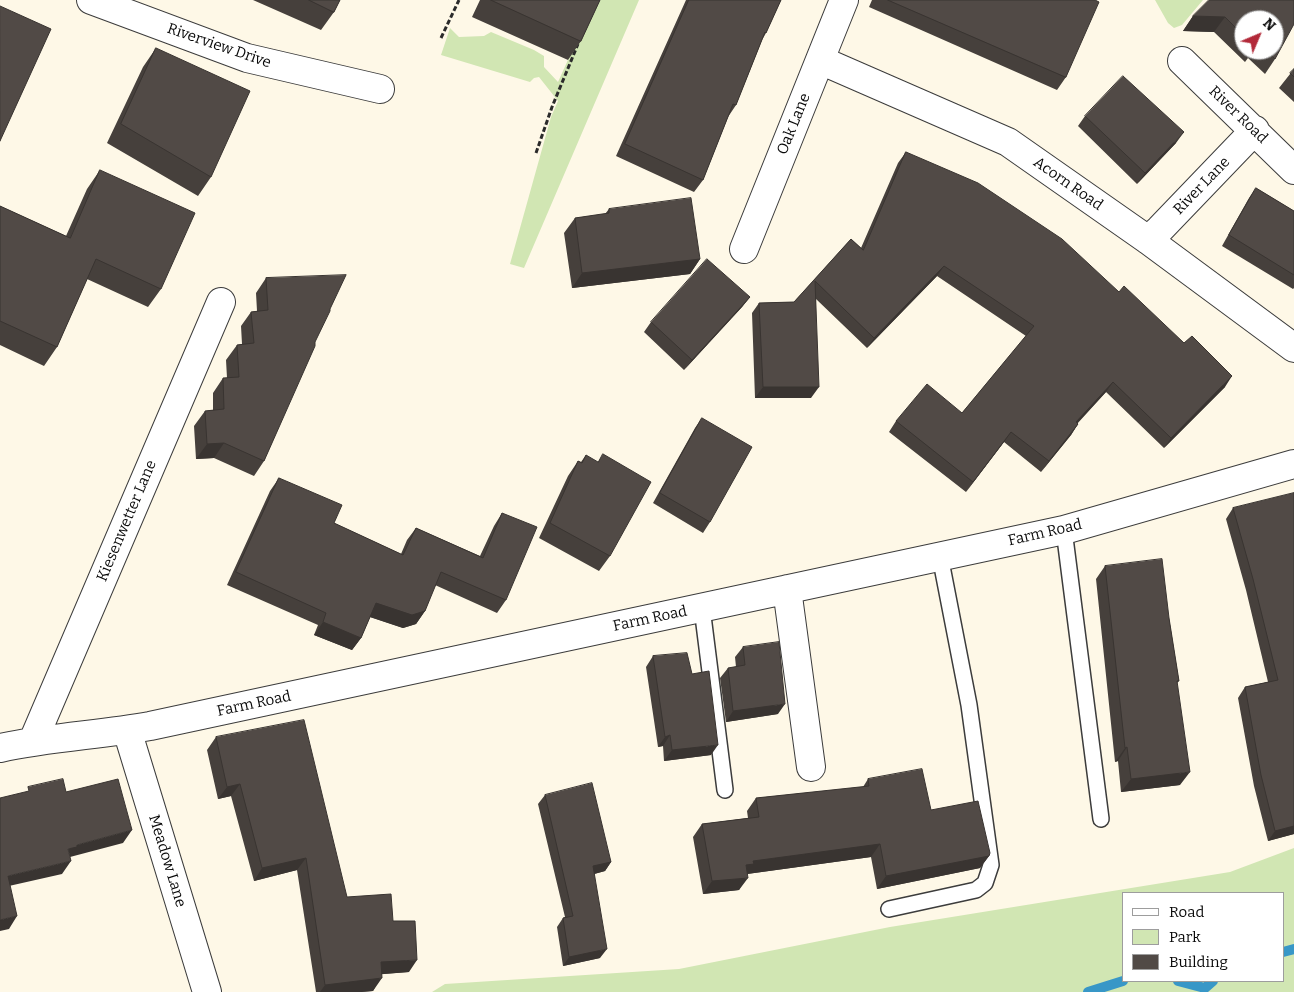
<!DOCTYPE html>
<style>
body{margin:0}
#map{position:relative;width:1294px;height:992px;overflow:hidden;background:#fef8e7;font-family:Bitter,serif}
canvas{display:block}
.legend{position:absolute;left:1122px;top:892px;width:162px;height:90px;box-sizing:border-box;background:#fff;border:1px solid #9d9d9d;margin:0;padding:6px 9px;list-style:none;font-size:15px;color:#090909}
.legend li{display:flex;align-items:center;gap:10px;height:25px}
.legend b{width:25px;border:1px solid #9d9d9d}
.north{position:absolute;left:1234px;top:10px;width:50px;height:50px;box-sizing:border-box;background:#fff;border:1px solid #9d9d9d;border-radius:50%;rotate:45deg;font-size:14px;font-weight:700;line-height:20px;text-align:center;color:#090909}
.north::after{content:'';display:block;margin:auto;width:18px;height:22px;background:#b22939;clip-path:polygon(50% 0,100% 100%,50% 72%,0 100%)}
</style>
<div id="map">
<canvas width="1294" height="992"></canvas>
<ul class="legend">
<li><b style="height:6px;background:#fff"></b>Road</li>
<li><b style="height:14px;background:#d1e6b3"></b>Park</li>
<li><b style="height:14px;background:#514a46"></b>Building</li>
</ul>
<div class="north">N</div>
</div>
<script>
const ctx = document.querySelector('canvas').getContext('2d');
ctx.lineJoin = 'round';
function paint(path, color) { ctx.fillStyle = color; ctx.fill(path, 'evenodd'); }
function trace(path, color, width, dash) { ctx.strokeStyle = color; ctx.lineWidth = width; ctx.lineCap = dash ? 'butt' : 'round'; ctx.setLineDash(dash || []); ctx.stroke(path); }
function write(font, color, halo, rows, align = 'center') {
  ctx.font = font + ' Bitter,serif'; ctx.lineWidth = 5; ctx.setLineDash([]); ctx.textBaseline = 'middle'; ctx.strokeStyle = halo; ctx.fillStyle = color; for (const [text, x, y, turn = 0] of rows) {
    ctx.save(); ctx.translate(x, y); ctx.rotate((+turn || 0) * Math.PI / 180); ctx.textAlign = isNaN(turn) ? turn : align; if (halo) ctx.strokeText(text, 0, 0); ctx.fillText(text, 0, 0); ctx.restore();
  }
}
paint(new Path2D(`
 M595,0H639L524,268L510,264L551,117L558,101L539,77L534,78L530,82L441,55L450,28L459,37L484,36L491,32L534,50L544,56V67L558,82Z
 M1155,0H1203L1182,25L1174,28L1168,23Z
 M1294,848V992H432L445,984L679,969L890,927L1230,872ZM1283,893V981H1123V893Z`), '#d1e6b3');
trace(new Path2D(`
 M1283,952L1294,949
 M1178,981L1205,988L1213,981
 M1088,992L1123,981`), '#3897c7', 10);
const lane = new Path2D(`
 M1064,530L1101,819
 M702,608L725,790
 M889,909L976,890L985,883L991,865L969,705L940,556`);
const street = new Path2D(`
 M91,0L247,58L380,89
 M820,60L1008,142L1148,240L1294,348
 M1182,61L1294,170
 M1148,240L1160,229L1255,130
 M744,249L844,0
 M787,589L811,767
 M127,730L207,992
 M33,741L221,302
 M0,748C50,737 100,735 150,726L1064,530L1294,464`);
trace(lane, '#3c3c3c', 18);
trace(street, '#3c3c3c', 30);
trace(new Path2D(`
 M441,38L459,0
 M536,153L552,107L578,44`), '#2b2b2b', 3, [5, 2.5]);
trace(lane, '#fff', 15);
trace(street, '#fff', 28);
paint(new Path2D(`
 M253,0H340L334,12L321,30Z
 M480,0H600L581,41L568,60L472,17Z
 M686,0H781L766,33L762,40L736,105L728,117L703,180L694,192L616,156Z
 M872,0H1095L1066,77L1057,90L869,7Z
 M1294,0L1275,59L1265,74L1248,58L1245,62L1214,32L1183,31L1193,16ZM1244,20L1274,50H1244Z
 M156,48L211,177L198,196L107,143L143,67Z
 M1294,69V102L1279,88Z
 M1085,116L1176,143L1137,184L1078,126Z
 M906,152L1119,292L1225,387L1164,448L1106,392L1077,424H1078L1071,435L1041,472L1004,442L966,492L889,432L896,421L962,413L1026,336L937,276L867,348L816,299L811,398H755L752,313L759,303L794,302L851,239L861,248L898,163Z
 M100,170L161,289L148,307L87,279L57,347L44,366L0,345V206L66,236L87,189Z
 M1256,188L1294,211V288L1293,289L1222,246L1249,198Z
 M609,209L700,259L690,274L572,288L564,233L575,218L605,214Z
 M266,278L315,342L264,461L254,476L214,458L196,459L194,426L205,411L213,410V393L223,378H227L226,360L237,345L242,344L241,326L251,312L257,311L256,293Z
 M750,297L742,307L684,370L644,332L651,322Z
 M702,418L710,522L703,533L653,503L695,428Z
 M586,455L610,556L599,571L539,538L568,476L578,461L581,462Z
 M279,478L334,523L401,554L407,540L416,528L480,556L494,526L502,513L506,600L497,613L435,585L425,611L416,624L403,628L370,617L361,638L352,650L314,635L318,625L227,585L270,491Z
 M1294,493V834L1268,841L1254,786L1238,698L1245,687L1268,682L1246,590L1226,519L1233,508Z
 M1105,566L1169,618L1179,681L1177,683L1180,785L1121,792L1118,761L1115,762L1096,579Z
 M743,647L778,714L726,722L720,678L728,668L736,667L735,657Z
 M653,656L711,755L664,761L663,746L658,747L646,667Z
 M216,737L347,897L393,921L409,972L382,974L373,991L361,992H316L297,870L254,881L231,796L218,799L207,750Z
 M868,779L931,810L989,856L980,868L877,889L871,857L747,874L739,890L703,894L693,837L702,824L748,818L747,811L756,798L863,787Z
 M545,795L611,862L605,871L594,874L600,958L563,966L557,927L563,918L565,917L538,804Z`), '#46403c');
paint(new Path2D(`
 M1193,16L1225,17L1214,32L1183,31Z
 M1184,132L1176,143L1137,184L1145,173Z
 M700,259L690,274L572,288L582,273Z
 M944,266L937,276L867,348L874,338Z
 M750,297L742,307L684,370L692,360Z
 M1232,376L1225,387L1164,448L1171,438Z
 M1113,382L1106,392L1068,433L1076,422Z
 M763,387H819L811,398H755Z
 M1078,424L1071,435L1041,472L1049,461Z
 M1011,432L1004,442L966,492L973,482Z
 M224,443L214,458L196,459L207,444Z
 M376,603L425,611L416,624L403,628L367,616Z
 M323,622L361,638L352,650L314,635Z
 M785,704L778,714L726,722L733,711Z
 M670,735L663,746L658,747L665,737Z
 M718,745L711,755L664,761L672,750Z
 M1127,747L1118,761L1115,762L1125,748Z
 M1190,772L1180,785L1121,792L1131,779Z
 M240,784L231,796L218,799L227,787Z
 M1294,826V834L1268,841L1275,831Z
 M132,830L123,843L70,857L68,849L77,845Z
 M880,844L871,857L747,874L746,865L753,861Z
 M989,856L980,868L877,889L886,876Z
 M306,858L297,870L254,881L262,868Z
 M71,861L62,874L0,888L8,876Z
 M611,862L605,871L587,876L593,866Z
 M748,878L739,890L703,894L712,881Z
 M17,916L9,929L0,931V920Z
 M607,949L600,958L563,966L569,957Z
 M417,960L409,972L372,975L381,962Z
 M382,978L373,991L361,992H320L325,985Z`), '#393431');
const building = new Path2D(`
 M309,0H340L334,12Z
 M491,0H600L581,41Z
 M689,0H781L766,33L765,32L736,105L733,104L703,180L625,144Z
 M888,0H1095L1099,2L1066,77Z
 M1209,0H1294V24L1275,59L1266,50H1274V20H1244V36L1225,17L1193,16Z
 M0,6L51,29L0,141Z
 M156,48L250,91L211,177L121,124Z
 M1294,69V77L1290,73Z
 M1123,76L1184,132L1145,173L1085,116Z
 M906,152L978,183L1062,239L1119,292L1124,286L1184,343L1192,336L1232,376L1171,438L1113,382L1076,422L1078,424L1049,461L1011,432L973,482L896,421L927,384L962,413L1034,326L944,266L874,338L815,281L819,387H763L759,303L794,302L851,239L863,250Z
 M100,170L195,213L161,289L96,259L57,347L0,321V206L70,238Z
 M1256,188L1294,211V275L1229,235Z
 M691,198L700,259L582,273L575,218L609,213V209Z
 M707,259L750,297L692,360L651,322Z
 M346,275L330,309V311L315,342V346L264,461L224,443L207,444L205,411L224,409L223,378L239,377L237,345L254,343L251,312L268,310L266,278Z
 M702,418L752,447L710,522L660,493Z
 M603,454L651,482L610,556L550,523L578,461L582,463L586,455L598,462Z
 M279,478L342,505L334,523L403,555L416,528L483,558L502,513L537,527L506,600L441,572L425,611L412,615L376,603L361,638L323,622L326,613L236,572Z
 M1294,493V826L1275,831L1261,775L1245,687L1278,680L1253,579L1233,508Z
 M1162,559L1169,618L1179,681H1177L1190,772L1131,779L1127,747L1125,748L1105,566Z
 M779,642L785,704L733,711L728,668L745,665L743,647Z
 M687,653L692,674L709,671L718,745L672,750L670,735L665,737L653,656Z
 M304,720L347,897L391,894L393,921H415L417,960L381,962L382,978L325,985L306,858L262,868L240,784L227,787L216,737Z
 M922,769L931,810L978,801L990,853L989,856L886,876L880,844L753,861L754,864L746,865L748,878L712,881L702,824L759,817L756,798L869,786L868,779Z
 M63,779L66,792L118,779L132,830L77,845V847L68,849L71,861L8,876L17,916L0,920V798L29,791L28,787Z
 M592,783L611,862L593,866L607,949L569,957L563,918L573,916L545,795Z`);
paint(building, '#514a46');
trace(building, '#393431', 1);
write('15px', '#090909', '#fff', [
 ["Riverview Drive",219,46,19],
 ["River Road",1238,115,44],
 ["Oak Lane",794,124,-68],
 ["Acorn Road",1068,184,35],
 ["River Lane",1202,186,-46],
 ["Kiesenwetter Lane",127,521,-67],
 ["Farm Road",1045,533,-13],
 ["Farm Road",650,619,-12],
 ["Farm Road",254,704,-12],
 ["Meadow Lane",167,861,73]
]);
</script>
